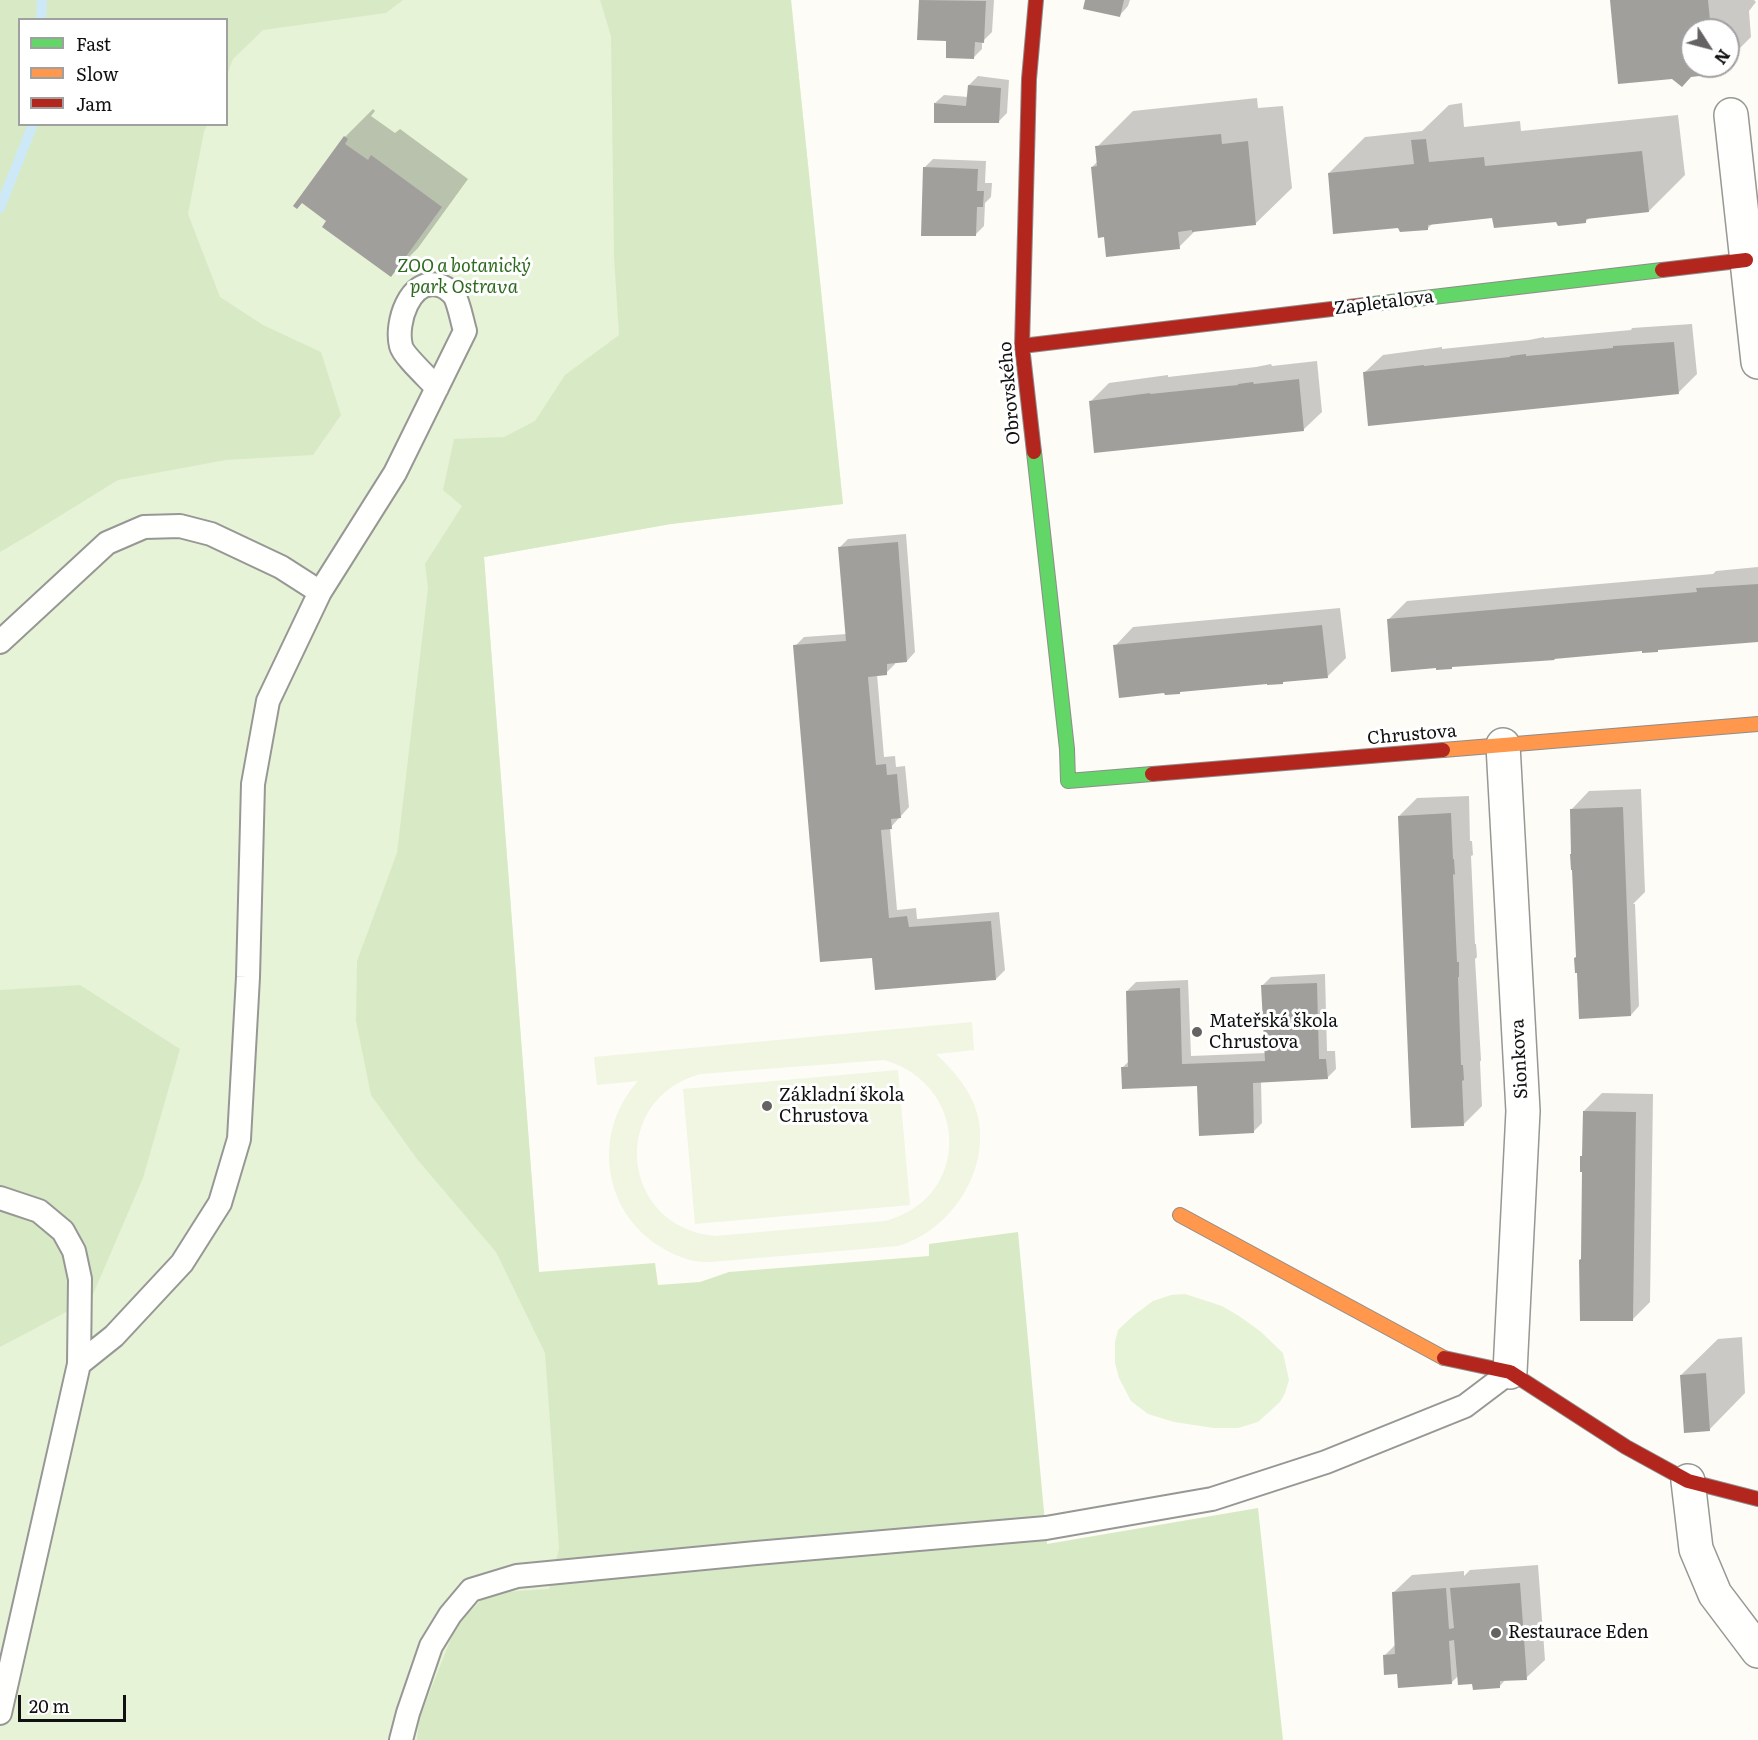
<!DOCTYPE html>
<meta charset="utf-8">
<style>
body{margin:0}
#map{position:relative;width:1758px;height:1740px;overflow:hidden;background:#fdfcf7;font-family:Literata,serif}
canvas{display:block}
.legend{position:absolute;left:18px;top:18px;width:210px;height:108px;box-sizing:border-box;background:#fff;border:2px solid #a0a0a0;margin:0;padding:8px 10px;list-style:none;font-size:18px;color:#111}
.legend li{display:flex;align-items:center;gap:12px;height:30px}
.legend b{width:30px;border:2px solid #a0a0a0}
.north{position:absolute;left:1680px;top:18px;width:60px;height:60px;box-sizing:border-box;background:#fff;border:2px solid #a0a0a0;border-radius:50%;rotate:126deg;font-size:16px;font-weight:700;line-height:24px;text-align:center;color:#111}
.north::after{content:'';display:block;margin:auto;width:21px;height:27px;background:#646362;clip-path:polygon(50% 0,100% 100%,50% 72%,0 100%)}
.scale{position:absolute;left:18px;top:1695px;width:108px;height:27px;box-sizing:border-box;border:3px solid #111;border-top:0;padding-left:8px;font-size:18px;line-height:21px;white-space:nowrap;color:#111;-webkit-text-stroke:4px #fff;paint-order:stroke}
</style>
<div id="map">
<canvas width="1758" height="1740"></canvas>
<ul class="legend">
<li><b style="height:8px;background:#63d668"></b>Fast</li>
<li><b style="height:8px;background:#ff974d"></b>Slow</li>
<li><b style="height:8px;background:#b3261e"></b>Jam</li>
</ul>
<div class="north">N</div>
<div class="scale">20 m</div>
</div>
<script>
const ctx = document.querySelector('canvas').getContext('2d');
ctx.lineJoin = 'round';
function paint(path, color) { ctx.fillStyle = color; ctx.fill(path, 'evenodd'); }
function trace(path, color, width, dash) { ctx.strokeStyle = color; ctx.lineWidth = width; ctx.lineCap = dash ? 'butt' : 'round'; ctx.setLineDash(dash || []); ctx.stroke(path); }
function write(font, color, halo, rows, align = 'center') {
  ctx.font = font + ' Literata,serif'; ctx.lineWidth = 6; ctx.setLineDash([]); ctx.textBaseline = 'middle'; ctx.strokeStyle = halo; ctx.fillStyle = color; for (const [text, x, y, turn = 0] of rows) {
    ctx.save(); ctx.translate(x, y); ctx.rotate((+turn || 0) * Math.PI / 180); ctx.textAlign = isNaN(turn) ? turn : align; if (halo) ctx.strokeText(text, 0, 0); ctx.fillText(text, 0, 0); ctx.restore();
  }
}
paint(new Path2D(`
 M0,0H791L843,504L671,524L484,557L545,1353L1063,1740H0ZM20,20H226V124H20Z
 M1185,1294L1222,1306L1239,1316L1260,1331L1283,1353L1289,1380L1285,1393L1280,1402L1258,1422L1238,1428H1214L1174,1422L1148,1414L1131,1401L1119,1378L1115,1363V1342L1118,1330L1134,1315L1153,1301L1171,1295Z`), '#e7f3d7');
paint(new Path2D(`
 M0,0H403L386,13L263,30L233,59L227,75L226,20H20V124L207,125L204,132L188,214L220,297L263,325L321,352L341,415L313,455L226,460L118,480L29,535L0,552Z
 M600,0H791L843,504L671,524L484,557L539,1272L655,1263L658,1285L700,1282L729,1272L929,1256V1244L1018,1232L1047,1544L1258,1508L1283,1740H417L419,1719L456,1626L488,1593L549,1589L559,1548L545,1353L496,1252L417,1159L371,1095L356,1021L357,961L397,853L428,588L425,564L462,506L443,490L454,439L504,437L535,421L565,375L619,335L614,257L611,36Z
 M80,985L180,1049L143,1178L91,1299L0,1347V990Z`), '#d8eac5');
paint(new Path2D(`
 M972,1022L974,1050L936,1054C954,1071 970,1089 977,1113C992,1169 951,1231 898,1246L711,1262C692,1263 675,1256 659,1246C601,1209 593,1131 638,1081L597,1085L594,1057ZM884,1060C970,1084 972,1199 885,1221L715,1236C620,1227 608,1100 700,1074Z
 M898,1070L910,1205L695,1224L683,1089Z`), '#f0f6e1');
paint(new Path2D(`
 M921,0H994L992,32L982,42V49L973,58L948,40L919,39Z
 M1087,0H1130L1128,6L1120,15Z
 M1611,0H1754L1756,2L1749,11L1751,37L1728,60V30H1692V66H1722L1715,73L1691,75Z
 M978,76L1009,80L1007,113L998,122L935,103L944,95L968,97L969,85Z
 M1257,98L1258,108L1283,106L1292,188L1255,224L1196,230L1179,247L1092,167L1098,161L1097,147L1133,111Z
 M1462,103L1464,127L1520,121L1521,131L1678,115L1685,175L1649,211L1590,217L1585,222L1493,216L1433,223L1428,228L1400,226L1329,173L1365,137L1422,131L1449,105Z
 M373,109L375,111L371,116L395,133L400,129L468,179L418,248L391,275L328,220L302,201L295,206L345,137Z
 M933,159L986,161L985,183H992L991,197L985,203L984,226L975,235L924,168Z
 M1692,324L1697,374L1679,392L1364,373L1383,355L1442,347V349L1529,340L1544,337V338L1631,330L1632,328Z
 M1317,361L1322,412L1303,430L1091,401L1109,383L1168,375V377L1256,367L1271,364L1272,366Z
 M906,534L915,652L907,661L895,662V664L886,673L877,674L884,757L895,756L896,767L905,766L909,807L890,828L897,910L916,908L917,919L999,912L1005,970L996,979L874,956L795,646L804,637L847,634L839,548L848,539Z
 M1758,567V640L1389,619L1407,601L1713,574L1716,571Z
 M1340,608L1346,658L1328,676L1285,681L1283,682L1115,646L1133,627Z
 M1641,789L1645,892L1633,904H1635L1639,1006L1631,1015L1578,957L1571,810L1589,791Z
 M1469,796L1470,841H1472L1473,855L1471,856L1475,944H1476L1477,957L1475,959L1481,1060L1480,1062L1482,1106L1463,1125L1399,816L1417,798Z
 M1325,974L1327,1051H1335L1336,1069L1327,1078L1261,1081L1262,1123L1253,1132L1198,1084L1122,1068L1129,1061L1127,991L1136,982L1188,980L1191,1056L1266,1053L1263,985L1271,977Z
 M1602,1093L1653,1094L1650,1302L1632,1320L1582,1259V1157L1584,1155V1111Z
 M1742,1337L1745,1393L1709,1430L1681,1375L1718,1339Z
 M1538,1565L1545,1660L1526,1678L1506,1679L1499,1687L1473,1682L1458,1676L1451,1683L1399,1672L1384,1656L1396,1644L1393,1593L1412,1575L1464,1571V1576L1470,1570Z`), '#0003');
trace(new Path2D(`
 M41,20L42,0
 M0,208L33,124`), '#cde8f7', 10);
paint(new Path2D(`
 M919,0L986,1L984,43L975,42L974,59L946,58V41L917,40Z
 M1085,0H1124L1120,17L1083,9Z
 M1610,0H1708L1711,30H1692V66H1715L1716,74L1691,77L1682,87L1672,79L1618,84Z
 M968,85L1001,88L999,123H934V103L966,106Z
 M1221,134L1222,144L1248,141L1256,225L1192,232V230L1178,232L1180,249L1106,257L1104,237L1098,238L1091,167L1097,166L1095,146Z
 M344,136L348,139L345,144L368,160L371,155L442,207L391,277L322,227L326,221L302,203L297,209L293,206Z
 M1426,139L1429,162L1484,157L1485,166L1642,151L1649,212L1586,219V223L1558,226L1556,222L1494,228L1492,218L1428,225V230L1400,232L1398,228L1333,234L1328,173L1414,164L1411,140Z
 M923,167L978,169L977,191H984L983,207H977L976,236H921Z
 M1674,342L1679,394L1368,426L1363,372L1424,365V366L1510,357V356L1526,354V356L1613,348V346Z
 M1299,379L1304,431L1094,453L1089,401L1150,393V394L1238,385V384L1253,382L1254,384Z
 M898,542L907,662L887,664V675L868,677L876,765L886,764L887,775L897,774L901,818L891,819L892,829L881,830L889,918L907,916L909,927L991,921L996,980L875,990L872,958L820,962L793,645L846,641L838,547Z
 M1758,584V642L1658,650V652L1642,653V651L1554,659L1555,660L1452,667V669L1436,670V668L1391,672L1387,619L1697,592L1696,588Z
 M1322,625L1328,678L1283,682V684L1267,685V684L1180,692V694L1165,695L1164,693L1119,698L1113,645Z
 M1623,807L1631,1016L1579,1019L1577,973H1575L1574,958L1576,957L1572,870H1571L1570,854H1571L1570,809Z
 M1451,813L1453,859H1454L1455,875L1453,874L1457,962H1459V977H1458L1461,1065H1463L1464,1080L1462,1081L1464,1126L1411,1128L1398,816Z
 M1317,983L1319,1059H1326L1328,1079L1253,1083L1254,1133L1199,1136L1197,1086L1122,1089L1121,1067H1128L1126,991L1180,988L1182,1064L1265,1061L1261,985Z
 M1583,1111L1636,1112L1633,1321H1580L1579,1260L1581,1259L1582,1172H1580V1156H1582Z
 M1706,1373L1710,1431L1684,1433L1680,1375Z
 M1520,1583L1527,1680L1500,1681V1688L1473,1690L1472,1684L1458,1685L1454,1640L1449,1641L1452,1684L1398,1688L1397,1674L1384,1675L1383,1655L1395,1654L1392,1592L1446,1588L1449,1629L1454,1628L1450,1588Z`), '#a19f9c');
const lane = new Path2D(`
 M0,642L107,543L144,527L180,526L211,534L281,567L320,592
 M0,1198L39,1211L63,1231L74,1251L80,1279L79,1364
 M0,1713L79,1364L114,1336L182,1263L220,1203L239,1139L248,977L253,784L268,701L320,592L395,473L465,331C462,321 459,303 454,295C450,291 444,286 438,285C410,278 395,323 401,346C403,355 429,379 437,388
 M401,1740L408,1713L431,1646L450,1615L471,1590L517,1576L756,1553L1046,1528L1212,1499L1326,1462L1465,1406L1510,1372`);
const street = new Path2D(`
 M1731,115L1758,362
 M1503,745L1523,1111L1510,1372
 M1688,1481L1696,1549L1715,1594L1758,1651`);
const fast = new Path2D(`
 M1365,305L1662,270
 M1034,452L1067,749L1068,781L1152,774`);
const slow = new Path2D(`
 M1443,750L1758,724
 M1180,1215L1444,1358`);
const jam = new Path2D(`
 M1662,270L1746,260
 M1022,346L1365,305
 M1034,452L1022,346L1029,79L1036,0
 M1152,774L1443,750
 M1444,1358L1510,1372L1626,1447L1688,1481L1758,1499`);
trace(lane, '#979795', 26);
trace(street, '#979795', 36);
trace(fast, '#8e8d8b', 16);
trace(slow, '#8e8d8b', 16);
trace(jam, '#8e8d8b', 16);
trace(lane, '#fffffe', 22);
trace(street, '#fffffe', 33);
trace(fast, '#63d668', 14);
trace(slow, '#ff974d', 14);
trace(jam, '#b3261e', 14);
for (const [x, y, r, color] of [
 [1197,1032,6,"#646362"],
 [767,1106,6,"#646362"],
 [1496,1633,6,"#646362"]
]) { const dot = new Path2D(); dot.arc(x, y, r, 0, 2 * Math.PI); ctx.fillStyle = color; ctx.fill(dot); trace(dot, '#fff', 2); }
write('italic 18px', '#2f6b1f', '#fff', [
 ["ZOO a botanický",464,267],
 ["park Ostrava",464,288]
]);
write('18px', '#111', '#fff', [
 ["Zapletalova",1384,303,-7],
 ["Obrovského",1010,393,-95],
 ["Chrustova",1412,735,-5],
 ["Sionkova",1520,1059,-93]
]);
write('18px', '#111', '#fff', [
 ["Mateřská škola",1209,1022],
 ["Chrustova",1209,1043],
 ["Základní škola",779,1096],
 ["Chrustova",779,1117],
 ["Restaurace Eden",1508,1633]
], 'left');
</script>
